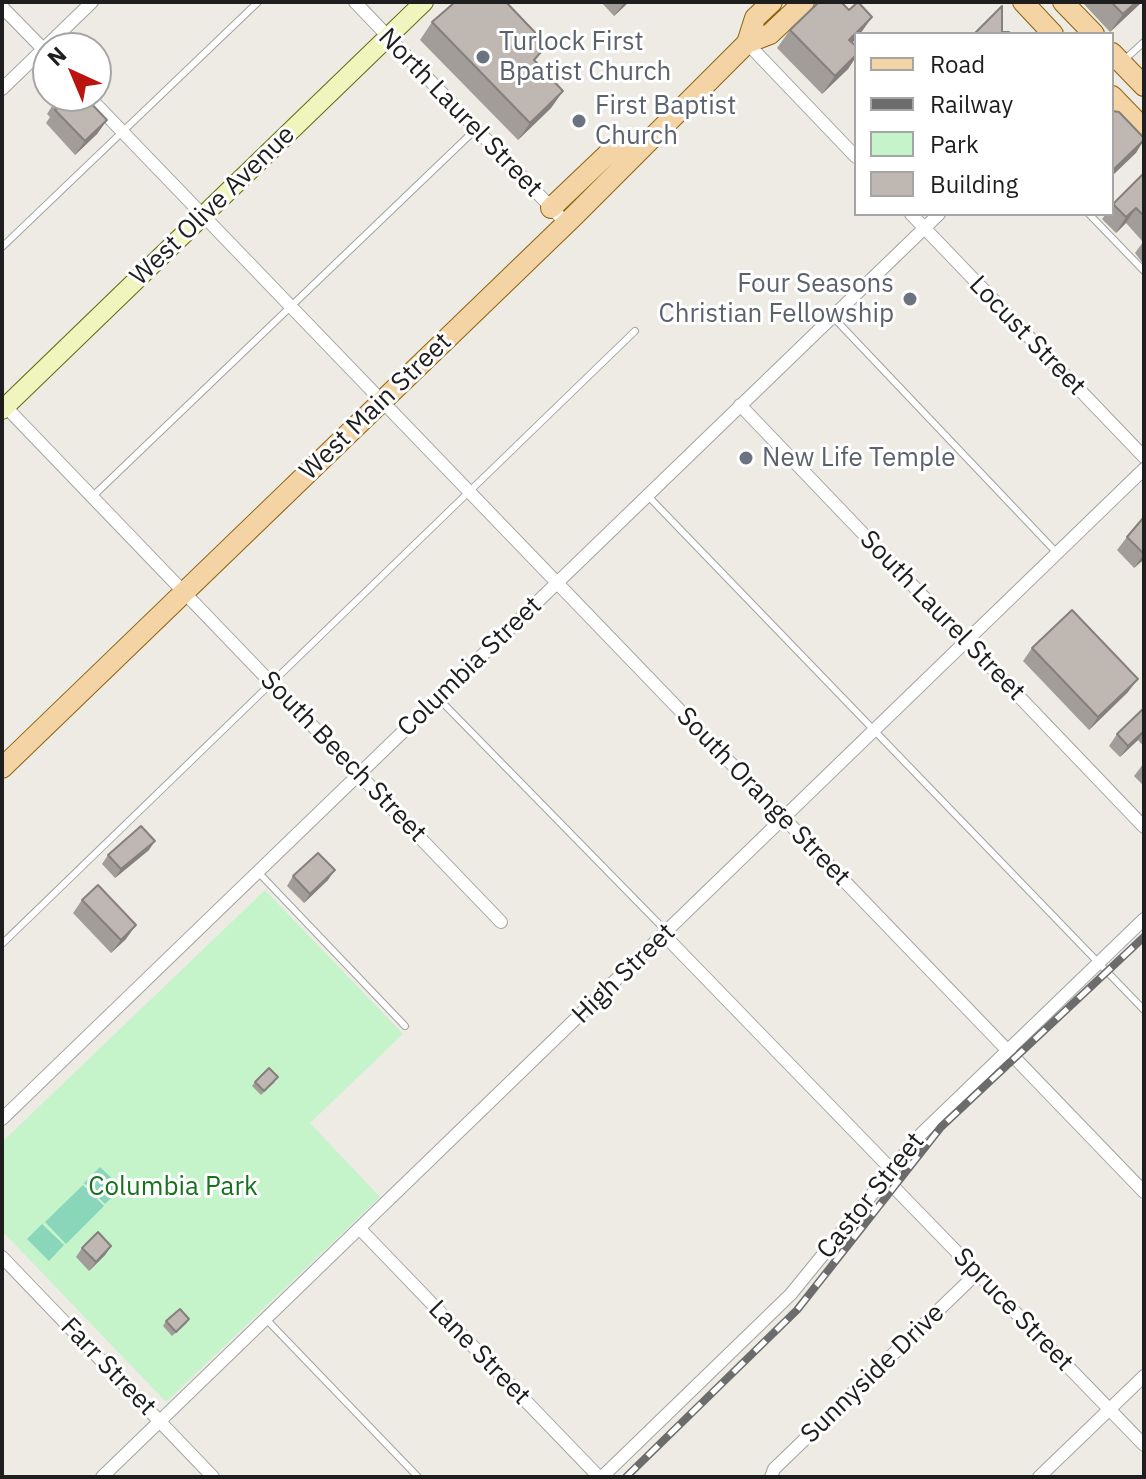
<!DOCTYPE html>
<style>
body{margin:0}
#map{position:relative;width:1146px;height:1479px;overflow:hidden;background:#eeebe5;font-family:"IBM Plex Sans",sans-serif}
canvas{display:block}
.frame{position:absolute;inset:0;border:4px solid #1e1e1e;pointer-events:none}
.legend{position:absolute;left:854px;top:32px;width:260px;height:184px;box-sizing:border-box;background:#fff;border:2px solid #a5a5a5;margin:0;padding:10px 14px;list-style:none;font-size:24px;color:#1e1e1e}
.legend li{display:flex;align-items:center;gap:16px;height:40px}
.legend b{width:40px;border:2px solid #a5a5a5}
.north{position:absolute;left:32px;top:32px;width:80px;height:80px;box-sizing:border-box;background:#fff;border:2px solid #a5a5a5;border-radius:50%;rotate:316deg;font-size:22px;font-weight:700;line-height:32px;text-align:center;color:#1e1e1e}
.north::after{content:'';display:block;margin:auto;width:28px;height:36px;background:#ba1411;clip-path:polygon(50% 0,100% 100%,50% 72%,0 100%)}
</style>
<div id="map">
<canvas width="1146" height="1479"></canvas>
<div class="frame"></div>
<ul class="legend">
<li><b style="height:10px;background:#f4d3a4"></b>Road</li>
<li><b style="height:10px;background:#6c6c6c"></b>Railway</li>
<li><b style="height:22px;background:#c5f4ca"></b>Park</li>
<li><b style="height:22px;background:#beb7b2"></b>Building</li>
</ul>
<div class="north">N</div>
</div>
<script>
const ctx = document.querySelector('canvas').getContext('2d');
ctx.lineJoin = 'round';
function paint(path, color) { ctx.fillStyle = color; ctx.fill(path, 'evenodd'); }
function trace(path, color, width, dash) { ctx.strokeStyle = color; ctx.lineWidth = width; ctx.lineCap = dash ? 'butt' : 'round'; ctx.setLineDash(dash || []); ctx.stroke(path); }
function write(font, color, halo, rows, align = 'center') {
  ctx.font = font + ' "IBM Plex Sans",sans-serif'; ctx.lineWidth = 6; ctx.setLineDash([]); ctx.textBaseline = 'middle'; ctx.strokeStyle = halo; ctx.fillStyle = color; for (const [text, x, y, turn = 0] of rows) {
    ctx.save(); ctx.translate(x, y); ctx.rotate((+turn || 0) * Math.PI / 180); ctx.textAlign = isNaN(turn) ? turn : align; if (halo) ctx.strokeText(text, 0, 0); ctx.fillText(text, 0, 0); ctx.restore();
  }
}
paint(new Path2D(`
 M265,890L403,1034L310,1123L380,1197L166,1402L2,1231V1142Z`), '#c5f4ca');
paint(new Path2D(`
 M100,1167L122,1188L105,1204L84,1183Z
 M83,1185L104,1206L66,1244L45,1222Z
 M42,1224L64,1245L49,1261L27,1239Z`), '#8ad6ba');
const lane = new Path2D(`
 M1123,61L1144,42
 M1089,214L1144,271
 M2,247L258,2
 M832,316L1057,553
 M647,495L1144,1010
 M92,497L476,129
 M438,698L667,932
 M258,872L405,1026
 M2,944L635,331
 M266,1319L418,1477`);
const street = new Path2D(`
 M355,2L566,223
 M2,7L48,54
 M747,43L856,157
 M2,89L92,2
 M88,96L1144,1192
 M911,214L1144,457
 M2,403L501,922
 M740,405L1144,827
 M664,935L890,1168
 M2,1119L939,214
 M883,1176L1144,1445
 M360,1229L599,1477
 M2,1257L213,1477
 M102,1477L1144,469
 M602,1477L791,1294L921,1134L1144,919
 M771,1477L774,1469L977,1273
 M1039,1477L1144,1376`);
const secondary = new Path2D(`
 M2,410L424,2`);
const primary = new Path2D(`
 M1023,2L1053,34
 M1063,2L1094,34
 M747,43L755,18L772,2
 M1112,53L1144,86
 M1112,96L1144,129
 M551,208L613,149L645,142
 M2,768L574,216L747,43L770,34L804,2`);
trace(lane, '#a2a2a2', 8);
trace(street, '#a2a2a2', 14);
trace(secondary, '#606c0e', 20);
trace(primary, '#8b630d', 22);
trace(lane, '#fff', 6);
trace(street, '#fff', 12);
trace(secondary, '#f0f4bd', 18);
trace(primary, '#f4d3a4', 20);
const rail = new Path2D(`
 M626,1477L797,1310L941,1127L1144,937`);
trace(rail, '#6c6c6c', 8);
trace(rail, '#fff', 5, [15]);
paint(new Path2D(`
 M601,2H629L614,16Z
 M1082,2H1142L1110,32Z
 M849,10L872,17L860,34H856V39L852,42L856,46V57L848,69L822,94L777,48L790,30Z
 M432,22L536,62L563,91L551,108L518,140L420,40Z
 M56,100L107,120L97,134L75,155L46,123L50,117L47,114Z
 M1144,173V265L1135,253L1143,242L1126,223L1116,233L1102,219L1106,214H1112V205Z
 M1144,517V563L1142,561L1134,568L1117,550L1127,537Z
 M1032,648L1128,692L1089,730L1023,661Z
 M1144,708V747L1138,740L1120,757L1109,746L1117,734Z
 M1144,763V786L1134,776Z
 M149,850L115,878L102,864L108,855Z
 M293,876L328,880L304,903L287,886Z
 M82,900L126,939L111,953L73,913Z
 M255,1082H275L261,1095L252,1086Z
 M111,1246L105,1255L89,1271L76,1257L82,1248Z
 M189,1319L186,1324L172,1336L163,1326L166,1321Z`), '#a39d99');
paint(new Path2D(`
 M625,2H629L614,16Z
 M1136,2H1142L1110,32L1123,14Z
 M872,17L860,34H856V39L837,58L849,40Z
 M856,55V57L848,69L822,94L835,76Z
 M563,91L551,108L518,140L530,123Z
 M107,120L97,134L75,155L85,141Z
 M1144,140L1136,153L1112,176V171Z
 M1136,208L1126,223L1116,233L1126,217Z
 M1144,554V557L1142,561L1134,568Z
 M1138,679L1128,692L1089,730L1098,717Z
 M1144,731L1138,740L1120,757L1128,746Z
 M155,841L149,850L115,878L121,869Z
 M335,870L328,880L304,903L310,894Z
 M136,925L126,939L111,953L121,940Z
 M111,1246L105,1255L89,1271L96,1262Z`), '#85807d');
const building = new Path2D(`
 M455,2H506L547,45L534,60L563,91L530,123L432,22Z
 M819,2H841L849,10L858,2L872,17L849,40L856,46V55L835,76L790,30Z
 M1111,2H1136L1123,14Z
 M1002,6V32H1009L1011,34H974Z
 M61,96H84L107,120L85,141L55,110L61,105L56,100Z
 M1112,111L1119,112L1144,138V140L1112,171Z
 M1144,173V216L1136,208L1126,217L1113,204Z
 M1144,517V554L1127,537Z
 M1072,610L1138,679L1098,717L1032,648Z
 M1144,708V731L1128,746L1117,734Z
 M141,826L155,841L121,869L108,855Z
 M318,853L335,870L310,894L293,876Z
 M98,885L136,925L121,940L82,900Z
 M269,1068L278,1077L264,1091L255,1082Z
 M98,1232L111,1246L96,1262L82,1248Z
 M180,1309L189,1319L176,1332L166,1321Z`);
paint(building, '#beb7b2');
trace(building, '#85807d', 2);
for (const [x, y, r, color] of [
 [483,57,8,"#6b7280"],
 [579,121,8,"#6b7280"],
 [910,299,8,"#6b7280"],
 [746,458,8,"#6b7280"]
]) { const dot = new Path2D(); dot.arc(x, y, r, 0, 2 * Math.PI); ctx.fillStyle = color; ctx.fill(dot); trace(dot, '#fff', 3); }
write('26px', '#5b616d', '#fff', [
 ["Turlock First",499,42],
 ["Bpatist Church",499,72],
 ["First Baptist",595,106],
 ["Church",595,136],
 ["Four Seasons",894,284,"right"],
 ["Christian Fellowship",894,314,"right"],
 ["New Life Temple",762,458]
], 'left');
write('26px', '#1e1e1e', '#fff', [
 ["North Laurel Street",460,113,46],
 ["West Olive Avenue",213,206,-44],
 ["Locust Street",1027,336,46],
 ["West Main Street",376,407,-44],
 ["South Laurel Street",942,616,46],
 ["Columbia Street",470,667,-44],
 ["South Beech Street",343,757,46],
 ["South Orange Street",763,797,46],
 ["High Street",624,974,-44],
 ["Castor Street",871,1196,-51],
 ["Spruce Street",1013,1310,46],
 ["Lane Street",479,1353,46],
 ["Farr Street",108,1367,46],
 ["Sunnyside Drive",873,1374,-44]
]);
write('26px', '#15731e', '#fff', [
 ["Columbia Park",173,1187]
]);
</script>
